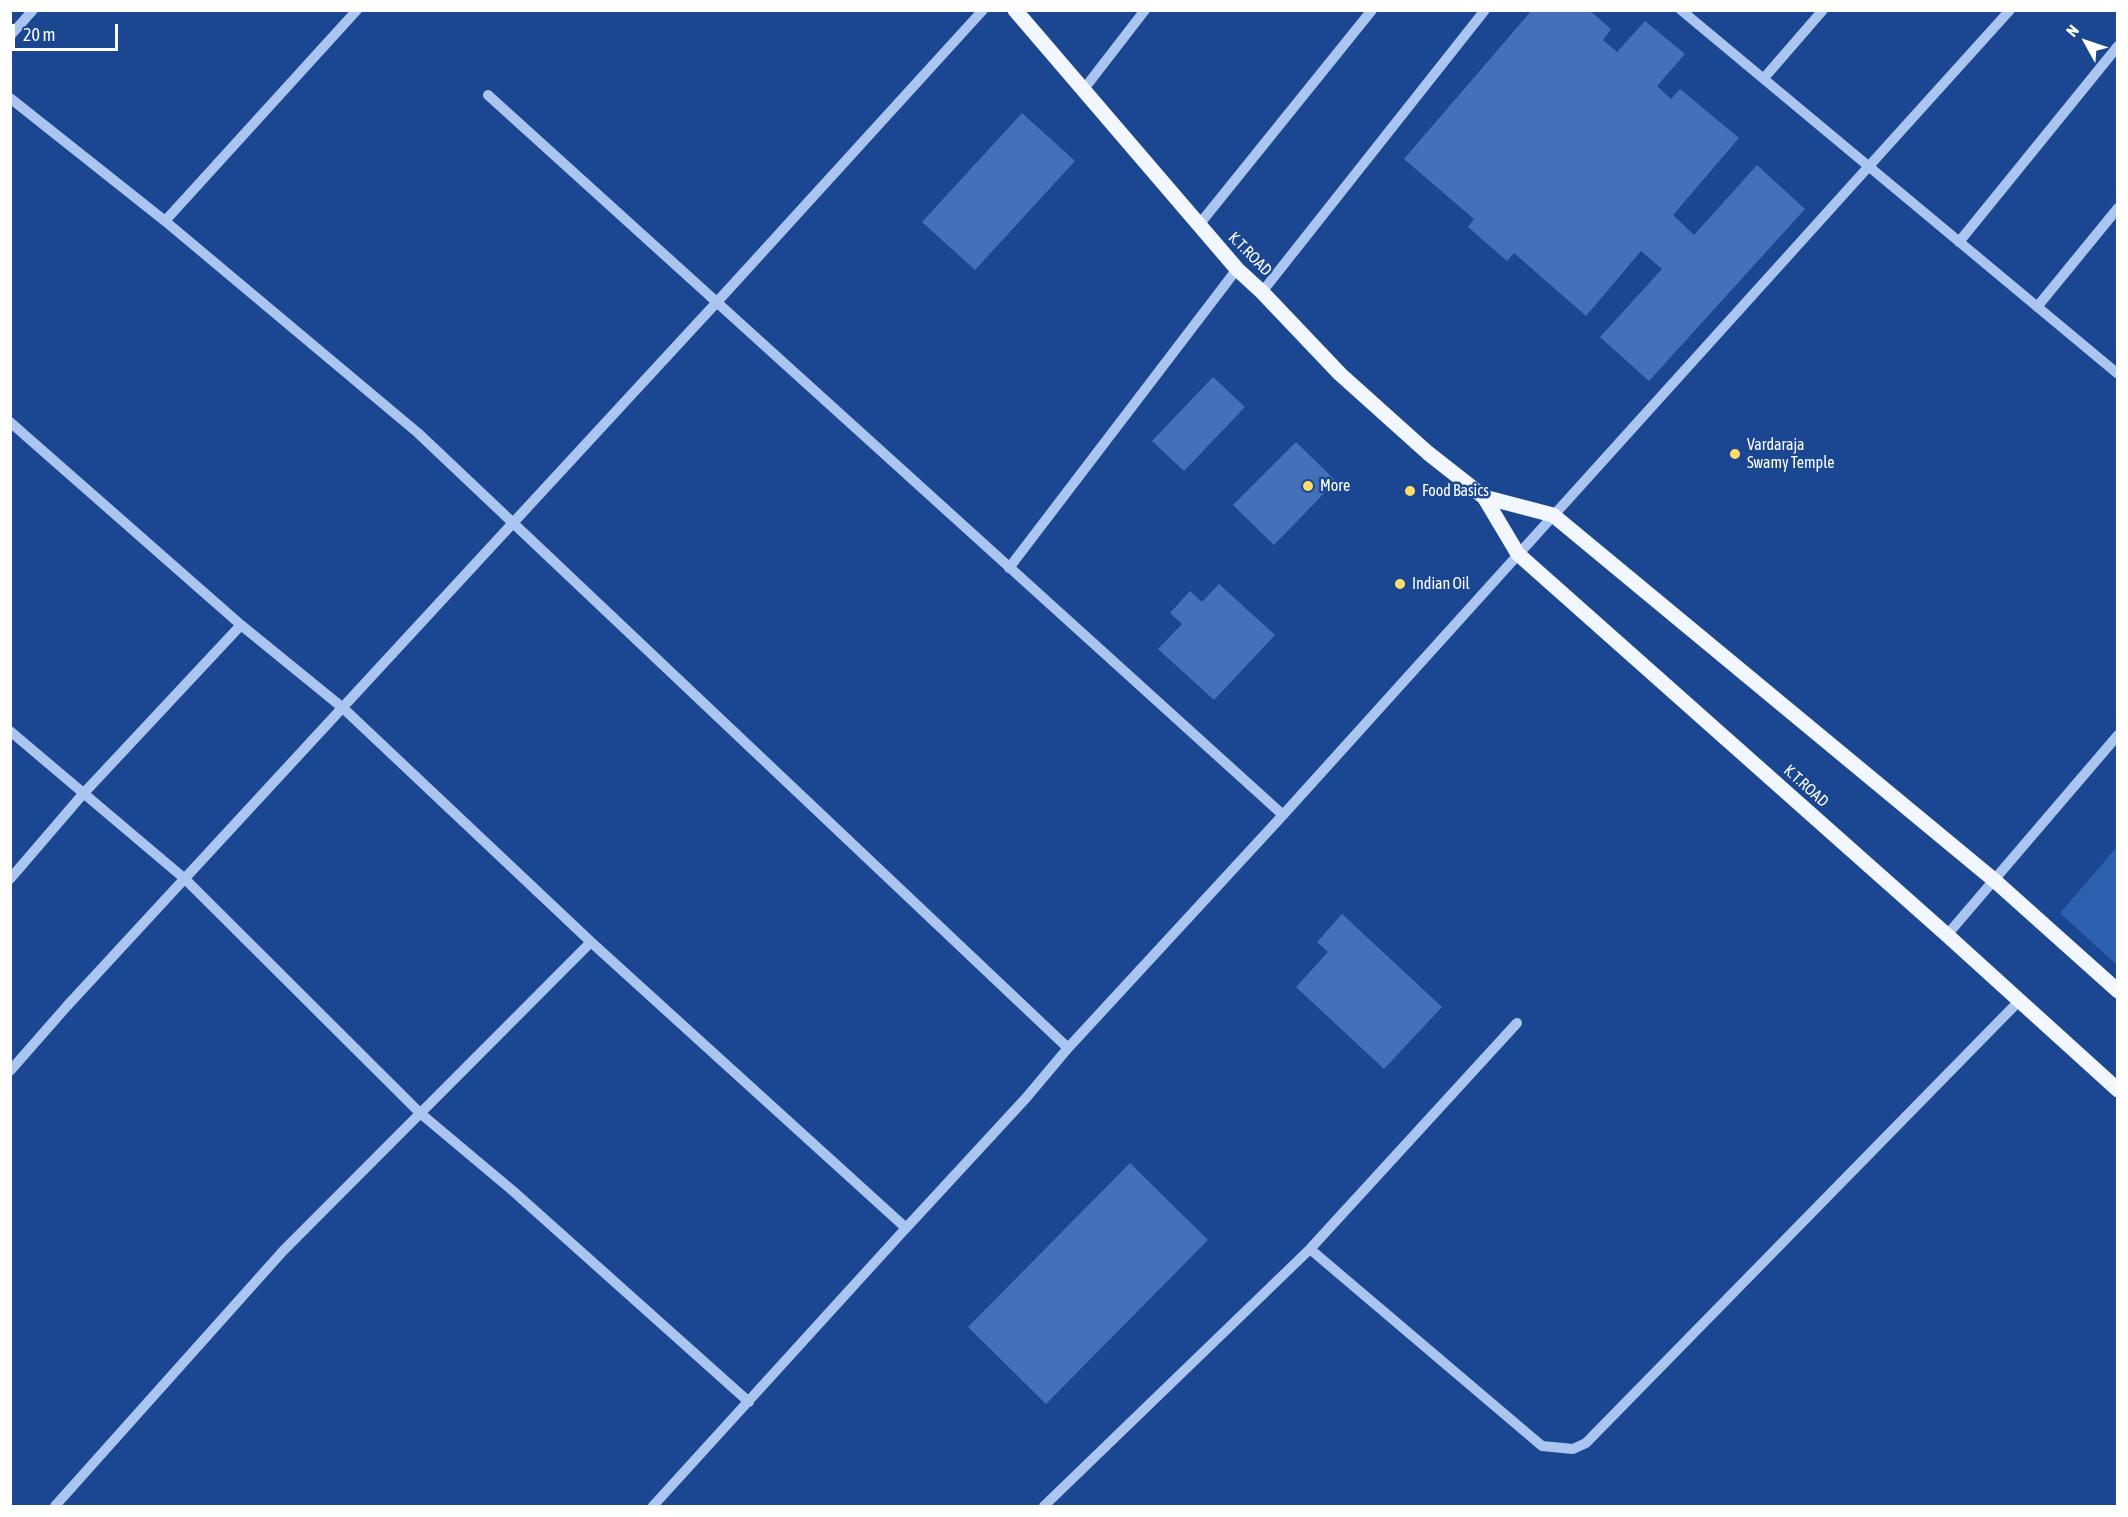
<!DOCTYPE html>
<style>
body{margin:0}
#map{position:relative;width:2128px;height:1517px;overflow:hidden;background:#1b4792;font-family:"Asap Condensed",sans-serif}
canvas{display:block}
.frame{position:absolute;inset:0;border:12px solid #fff;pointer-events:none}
.north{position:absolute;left:2056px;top:12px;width:60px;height:60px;-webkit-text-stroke:4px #1b4792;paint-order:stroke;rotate:310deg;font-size:16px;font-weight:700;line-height:24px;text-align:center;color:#fff}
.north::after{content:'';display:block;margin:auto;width:21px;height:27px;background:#fff;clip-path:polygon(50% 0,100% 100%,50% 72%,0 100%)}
.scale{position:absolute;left:12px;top:24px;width:106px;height:27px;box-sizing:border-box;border:3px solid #fff;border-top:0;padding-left:8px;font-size:18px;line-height:21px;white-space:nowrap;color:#fff;-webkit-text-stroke:4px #1b4792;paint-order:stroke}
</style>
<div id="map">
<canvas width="2128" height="1517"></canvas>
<div class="frame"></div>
<div class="north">N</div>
<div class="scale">20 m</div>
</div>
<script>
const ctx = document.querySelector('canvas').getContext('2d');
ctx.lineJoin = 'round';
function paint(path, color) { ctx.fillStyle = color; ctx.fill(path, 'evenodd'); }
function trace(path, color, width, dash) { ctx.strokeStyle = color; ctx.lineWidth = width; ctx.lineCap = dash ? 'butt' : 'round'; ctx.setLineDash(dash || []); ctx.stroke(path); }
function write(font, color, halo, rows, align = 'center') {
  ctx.font = font + ' "Asap Condensed",sans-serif'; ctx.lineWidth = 5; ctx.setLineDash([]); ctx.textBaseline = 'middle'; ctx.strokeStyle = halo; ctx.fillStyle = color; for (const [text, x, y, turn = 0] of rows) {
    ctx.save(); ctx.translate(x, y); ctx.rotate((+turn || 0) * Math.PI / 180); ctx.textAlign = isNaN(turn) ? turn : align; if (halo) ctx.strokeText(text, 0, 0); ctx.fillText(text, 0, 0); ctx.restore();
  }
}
paint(new Path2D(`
 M2117,847V965L2060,913Z`), '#2e60b0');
paint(new Path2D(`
 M1532,10H1589L1611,29L1603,40L1617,52L1645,21L1685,54L1657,86L1671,99L1680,89L1739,138L1673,215L1694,235L1757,165L1805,209L1649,381L1600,337L1662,269L1641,251L1586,316L1514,253L1507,261L1468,227L1474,219L1404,159Z
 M1022,113L1075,161L975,270L922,222Z
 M1213,377L1245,407L1184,471L1152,441Z
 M1296,442L1336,481L1274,545L1233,505Z
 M1219,584L1275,635L1214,700L1158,649L1182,624L1170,613L1190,591L1202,602Z
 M1342,914L1442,1007L1384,1069L1296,987L1328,952L1317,942Z
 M1130,1163L1208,1240L1046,1404L968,1327Z`), '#4470b9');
trace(new Path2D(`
 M1681,10L2118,374
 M10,36L33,10
 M1764,78L1823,10
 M1084,89L1145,10
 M488,95L1283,815
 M10,98L165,221L418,433L1068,1048
 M165,221L357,10
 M1198,226L1372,10
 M1959,242L2118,46
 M1262,292L1485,10
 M2037,307L2118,208
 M10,422L241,625L343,708L591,942L906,1228L1026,1098L1068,1048L1283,815L2010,10
 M1009,568L1237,269
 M10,731L185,879L420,1113L513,1191L749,1402
 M10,879L83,794L241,625
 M1947,935L2118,735
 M10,1071L67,1006L717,302L983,10
 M1310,1249L1542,1446L1573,1449L1586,1443L2019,1001
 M55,1506L283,1251L591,942
 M653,1506L906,1228
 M1044,1506L1310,1249L1517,1023`), '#aac5ef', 10);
trace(new Path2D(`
 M1015,10L1237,269L1262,292L1340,374L1428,453L1484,497L1518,554L1947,935L2118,1090
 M1484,497L1553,515L1994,880L2118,991`), '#f2f6ff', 15);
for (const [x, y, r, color] of [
 [1735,454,6,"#ffdd68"],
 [1308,486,6,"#ffdd68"],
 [1410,491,6,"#ffdd68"],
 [1400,584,6,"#ffdd68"]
]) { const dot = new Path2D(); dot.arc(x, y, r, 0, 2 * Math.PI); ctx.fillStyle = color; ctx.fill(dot); trace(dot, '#1b4792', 2); }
write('16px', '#fff', '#1b4792', [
 ["K.T.ROAD",1250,254,45],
 ["K.T.ROAD",1806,786,42]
]);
write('16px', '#fff', '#1b4792', [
 ["Vardaraja",1747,445],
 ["Swamy Temple",1747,463],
 ["More",1320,486],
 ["Food Basics",1422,491],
 ["Indian Oil",1412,584]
], 'left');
</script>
